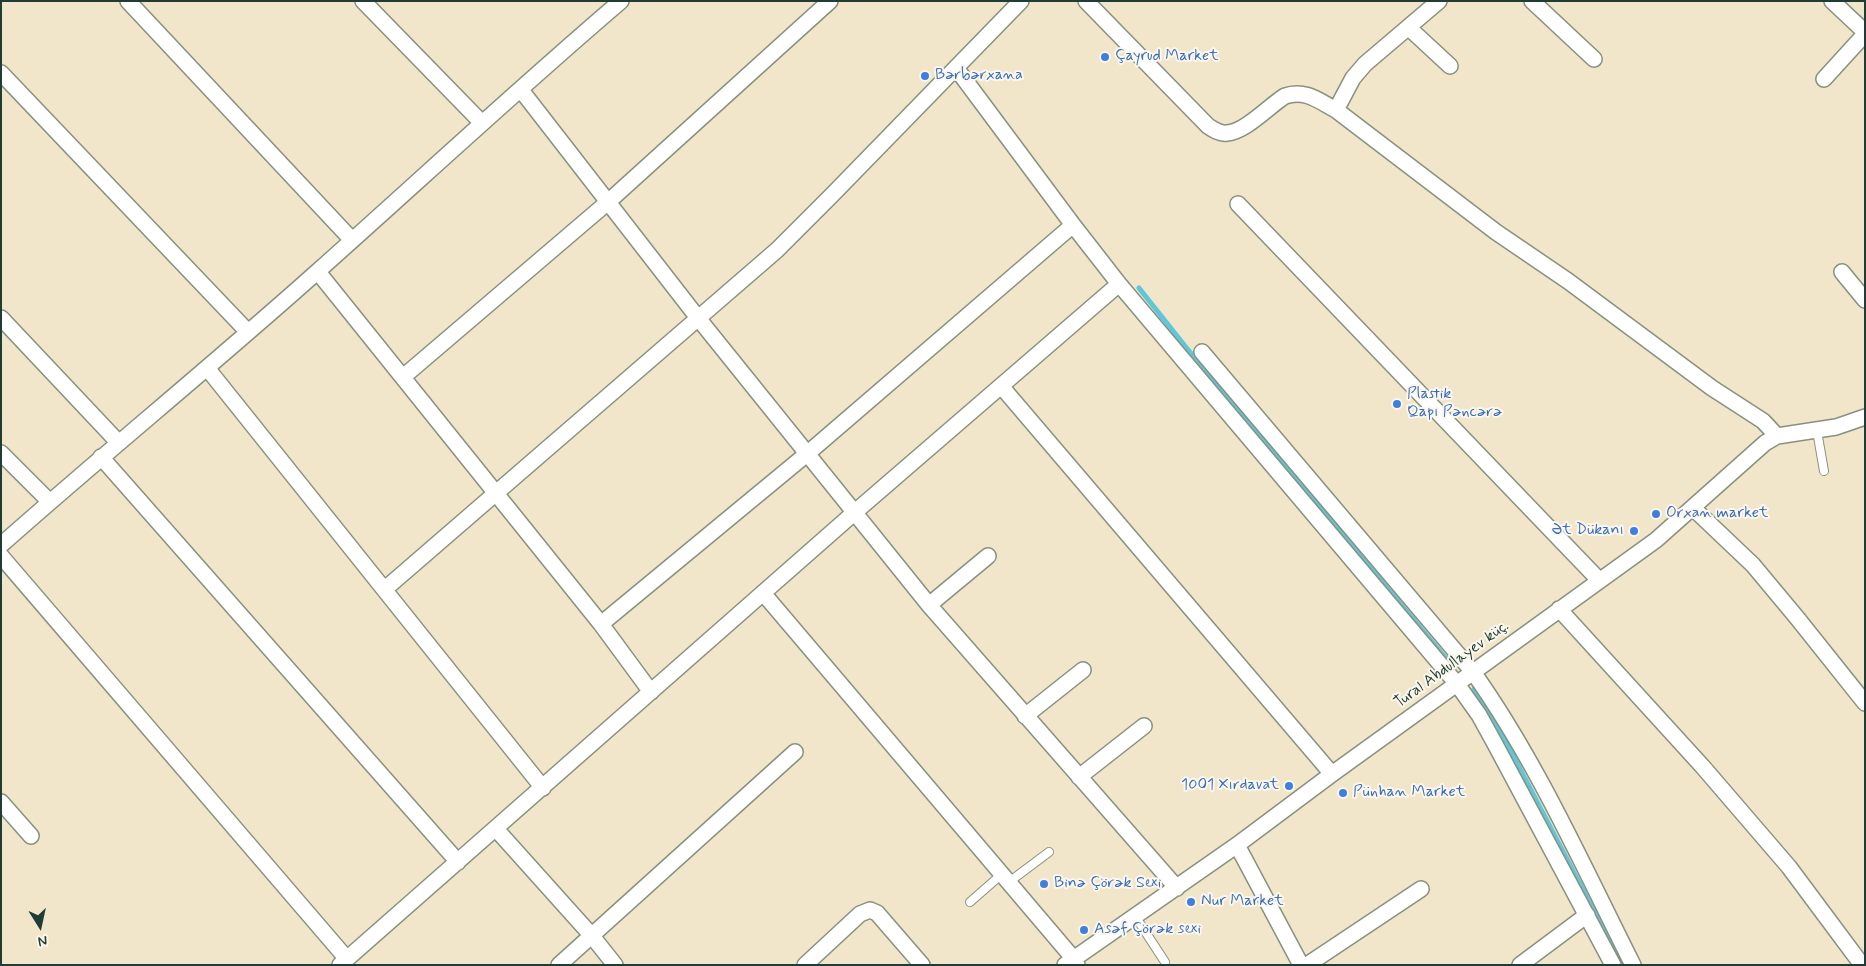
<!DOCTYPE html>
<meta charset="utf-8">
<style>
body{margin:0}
#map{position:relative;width:1866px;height:966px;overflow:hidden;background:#f1e5ca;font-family:Mynerve,sans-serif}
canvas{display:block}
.frame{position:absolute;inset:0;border:2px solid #1f3d34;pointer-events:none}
.north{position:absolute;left:15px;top:901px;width:50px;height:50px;-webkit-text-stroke:4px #fbf7ec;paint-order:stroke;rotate:170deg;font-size:14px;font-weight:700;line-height:20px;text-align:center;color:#1f3d34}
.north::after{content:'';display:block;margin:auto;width:18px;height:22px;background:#1f3d34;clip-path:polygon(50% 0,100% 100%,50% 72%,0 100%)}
</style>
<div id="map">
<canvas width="1866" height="966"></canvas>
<div class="frame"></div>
<div class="north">N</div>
</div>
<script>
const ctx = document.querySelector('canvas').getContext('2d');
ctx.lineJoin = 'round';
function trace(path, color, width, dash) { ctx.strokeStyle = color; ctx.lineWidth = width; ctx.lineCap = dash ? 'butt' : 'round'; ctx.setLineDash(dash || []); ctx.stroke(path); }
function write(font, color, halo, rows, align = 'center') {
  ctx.font = font + ' Mynerve,sans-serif'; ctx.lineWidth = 4; ctx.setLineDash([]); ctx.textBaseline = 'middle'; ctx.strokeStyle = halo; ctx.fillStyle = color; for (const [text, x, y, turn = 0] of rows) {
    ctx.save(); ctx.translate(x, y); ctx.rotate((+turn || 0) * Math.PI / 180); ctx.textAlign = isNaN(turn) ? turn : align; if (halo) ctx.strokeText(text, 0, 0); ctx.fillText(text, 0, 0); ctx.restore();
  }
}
trace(new Path2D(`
 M1139,288L1185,346L1454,668
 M1474,689L1508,746L1622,965`), '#5ec7da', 5);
const service = new Path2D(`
 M1817,431L1824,471
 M1009,882L1049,852
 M970,902L1002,874
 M1135,916L1165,962`);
const minor = new Path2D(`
 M128,1L352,240
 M363,1L482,123
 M1086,1L1208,126C1214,130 1220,134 1227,133C1245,132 1269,106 1285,96C1305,89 1319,101 1336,110L1496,232L1568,281L1712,388L1763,421L1777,436
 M1532,1L1594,59
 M1832,1L1865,32
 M1409,28L1450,66
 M956,68L1073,225L1119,284L1457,684L1479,715L1495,744L1613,965
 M1,73L248,332
 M1824,79L1865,34
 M521,90L698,318L929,605L1177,888
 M1336,110L1353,78L1365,64L1439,1
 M1238,204L1599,580
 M318,272L601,624L651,692
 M1842,272L1865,300
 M1,318L118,442
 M1202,352L1473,672C1537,762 1583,866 1633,965
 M207,368L543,788
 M403,377L608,202L830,1
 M1001,386L1332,774
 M1,453L50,502
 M101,457L458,862
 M1693,508L1753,565L1798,619L1865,703
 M1,545C106,452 214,364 318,271C419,181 518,89 621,1
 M1,556L347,959
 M385,589L777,250L832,195L1021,1
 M763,593L1073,958L1077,965
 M929,605L988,556
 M1559,609L1703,767L1789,867L1862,965
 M601,624L808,453L1073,225
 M1025,716L1083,670
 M1079,777L1144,726
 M1,802L31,836
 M496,829L592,936L615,965
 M1237,845L1301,965
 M340,965L855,512L1119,284
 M559,965L795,752
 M805,965L860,914L870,910L877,913L922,965
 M1065,965L1237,845L1332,774L1656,540L1765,443L1777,436L1836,427L1865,417
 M1307,965L1421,889
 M1520,965L1587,915`);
trace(service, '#88917f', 10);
trace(minor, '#88917f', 18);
trace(service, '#fff', 8);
trace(minor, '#fff', 15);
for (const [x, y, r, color] of [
 [1105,57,5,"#3f7fe0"],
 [925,76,5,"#3f7fe0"],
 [1397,404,5,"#3f7fe0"],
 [1656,514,5,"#3f7fe0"],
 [1634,531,5,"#3f7fe0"],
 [1289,786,5,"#3f7fe0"],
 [1343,793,5,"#3f7fe0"],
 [1044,884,5,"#3f7fe0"],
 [1191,902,5,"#3f7fe0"],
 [1084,930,5,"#3f7fe0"]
]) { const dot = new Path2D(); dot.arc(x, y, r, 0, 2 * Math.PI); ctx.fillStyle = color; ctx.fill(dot); trace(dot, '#fbf7ec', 2); }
write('16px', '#366cbe', '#fbf7ec', [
 ["Çayrud Market",1115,57],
 ["Bərbərxana",935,76],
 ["Plastik",1407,395],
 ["Qapı Pəncərə",1407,413],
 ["Orxan market",1666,514],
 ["Ət Dükanı",1624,531,"right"],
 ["1001 Xırdavat",1279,786,"right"],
 ["Pünhan Market",1353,793],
 ["Binə Çörək Sexi",1054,884],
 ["Nur Market",1201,902],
 ["Asəf Çörək sexi",1094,930]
], 'left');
write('16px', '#1f3d34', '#fbf7ec', [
 ["Tural Abdullayev küç.",1452,665,-36]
]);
</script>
